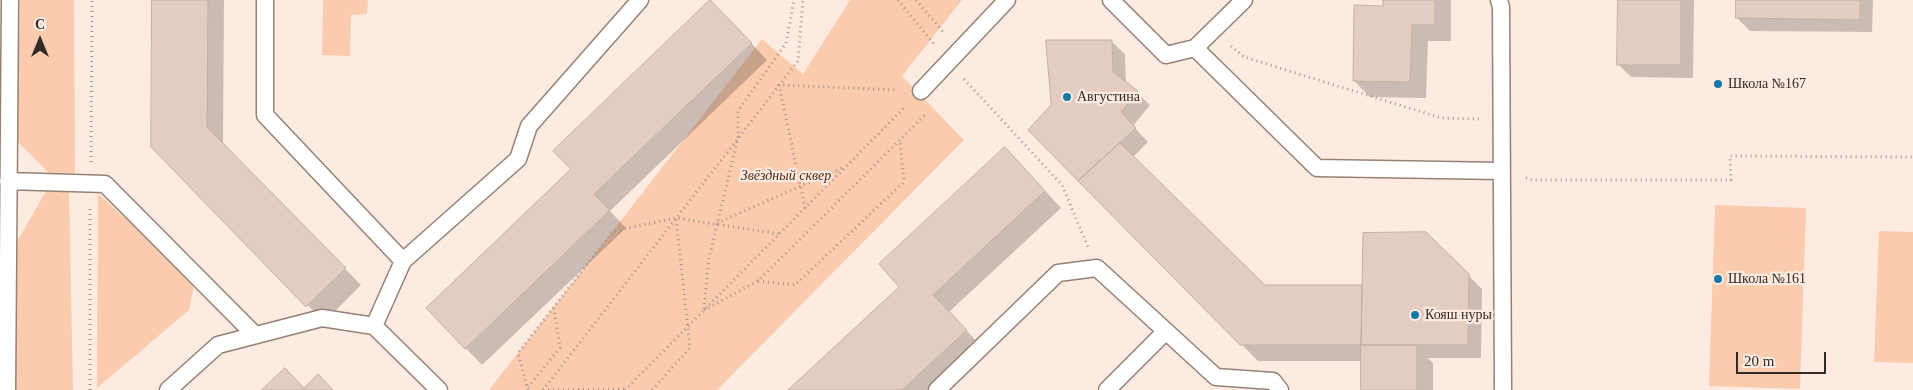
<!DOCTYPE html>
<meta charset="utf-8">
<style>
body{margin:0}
#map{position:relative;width:1913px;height:390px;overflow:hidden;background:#fdebe1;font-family:Georgia,serif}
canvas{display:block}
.north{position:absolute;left:15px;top:15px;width:50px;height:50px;-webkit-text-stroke:4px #fdebe1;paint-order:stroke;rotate:0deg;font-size:14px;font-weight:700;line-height:20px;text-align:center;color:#322a25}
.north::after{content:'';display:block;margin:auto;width:18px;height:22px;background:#322a25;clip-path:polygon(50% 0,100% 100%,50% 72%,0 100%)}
.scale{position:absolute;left:1736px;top:352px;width:90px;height:22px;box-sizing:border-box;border:2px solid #322a25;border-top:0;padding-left:6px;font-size:15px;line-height:18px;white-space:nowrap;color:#322a25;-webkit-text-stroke:4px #fdebe1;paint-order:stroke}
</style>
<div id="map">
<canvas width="1913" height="390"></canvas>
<div class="north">С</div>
<div class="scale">20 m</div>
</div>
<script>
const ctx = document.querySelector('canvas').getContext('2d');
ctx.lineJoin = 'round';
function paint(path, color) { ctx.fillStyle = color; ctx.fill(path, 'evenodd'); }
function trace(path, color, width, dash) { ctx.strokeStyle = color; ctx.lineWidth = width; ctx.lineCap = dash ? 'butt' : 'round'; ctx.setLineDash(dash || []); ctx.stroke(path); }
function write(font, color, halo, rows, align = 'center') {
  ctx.font = font + ' Georgia,serif'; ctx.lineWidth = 4.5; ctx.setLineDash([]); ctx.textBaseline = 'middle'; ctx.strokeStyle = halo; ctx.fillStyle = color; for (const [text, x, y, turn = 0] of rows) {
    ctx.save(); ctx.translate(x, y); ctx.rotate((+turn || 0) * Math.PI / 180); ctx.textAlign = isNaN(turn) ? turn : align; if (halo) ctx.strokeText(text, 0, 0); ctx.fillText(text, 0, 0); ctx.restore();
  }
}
paint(new Path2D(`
 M20,0H74L75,173H49L17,141Z
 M323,0H368L367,14L351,15L350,56L322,55Z
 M850,0H962L902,76L964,140L717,390H489L762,39L803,74Z
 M46,191H69L73,390H13L14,247Z
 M98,194L195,280L189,310L97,388Z
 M1715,205L1806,208L1800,389L1709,386Z
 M1879,231L1913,232V363L1874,362Z`), '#facbad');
paint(new Path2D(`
 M154,0H224L223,145L361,285L324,322L152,146Z
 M1385,0H1451V41H1428L1426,98L1370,97L1354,81L1384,7Z
 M1619,0H1694L1693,78L1631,77L1618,64Z
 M1737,0H1873L1872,32L1750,31L1737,18Z
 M727,18L767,60L610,211L626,228L482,365L427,308Z
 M1111,41L1125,54L1126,83L1150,105L1133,126L1148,142L1133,157L1265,286H1363L1426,233L1482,289L1481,358H1428L1433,363V390H1362V361H1258L1030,130Z
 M1021,165L1061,208L949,312L982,347L936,390H790L901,287Z`), '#0003');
const building = new Path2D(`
 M152,0H208L207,127L346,268L306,307L151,147Z
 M710,0L752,43L594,194L610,210L465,349L426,308L571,169L553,151Z
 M1383,0H1435V25H1412L1410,82L1353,81L1354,5L1383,6Z
 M1618,0H1681V65H1617Z
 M1736,0H1860V20L1736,18Z
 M1046,40H1112L1113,72L1138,91L1121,112L1136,128L1078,181L1028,130L1051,105Z
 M1120,143L1265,285H1362L1361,345H1240L1078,181Z
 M1005,147L1045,191L933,295L967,330L902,390H788L899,287L879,264Z
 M1426,232L1469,274L1468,345H1361L1363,233Z
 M1361,345H1417V390H1361Z
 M285,368L304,388L318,374L333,390H262Z`);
paint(building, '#e2cdc0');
trace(building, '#c4afa3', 1);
const service = new Path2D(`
 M265,0V115L403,261L518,159L529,126L640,0
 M1111,0L1166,55L1195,48
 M1244,0L1195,48L1317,168L1501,171
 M1499,0L1501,7L1503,390
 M921,91L1007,0
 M8,181L105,184L255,335
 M374,326L439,390
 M7,390L10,0
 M168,390L218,345L322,318L374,326L403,261
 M937,390L1058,273L1097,268L1216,377L1273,381L1280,390
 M1107,390L1166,331`);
trace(service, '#958175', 19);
trace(new Path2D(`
 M898,0L934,44
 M916,0L945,34
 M1231,46L1244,57L1441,118L1479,119
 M964,79L1062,185L1088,247
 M91,162L92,0
 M1526,178L1532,180H1731L1730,156L1913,157
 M805,208L779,85L898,90
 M717,223L844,167
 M758,281L795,285L904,182L900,141
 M704,309L709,258L738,138V111L786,43L794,0
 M704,310L758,281L925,115
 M528,387L560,348L554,308
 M90,390V206
 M528,390L518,353L613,231L676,218L779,234
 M543,390L798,61L803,0
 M543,390L626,389
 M625,390L905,107
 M652,390L690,348L676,218`), '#a59790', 3, [1, 4]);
trace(service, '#fff', 16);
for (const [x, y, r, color] of [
 [1718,84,5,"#1379a4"],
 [1067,97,5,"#1379a4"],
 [1718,279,5,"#1379a4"],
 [1415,315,5,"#1379a4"]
]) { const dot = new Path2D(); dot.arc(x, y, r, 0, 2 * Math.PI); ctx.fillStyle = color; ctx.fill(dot); trace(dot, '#fdebe1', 2); }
write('14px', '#322a25', '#fdebe1', [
 ["Школа №167",1728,84],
 ["Августина",1077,97],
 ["Школа №161",1728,279],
 ["Кояш нуры",1425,315]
], 'left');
write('italic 14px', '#4b2c16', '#fdebe1', [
 ["Звёздный сквер",786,176]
]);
</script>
